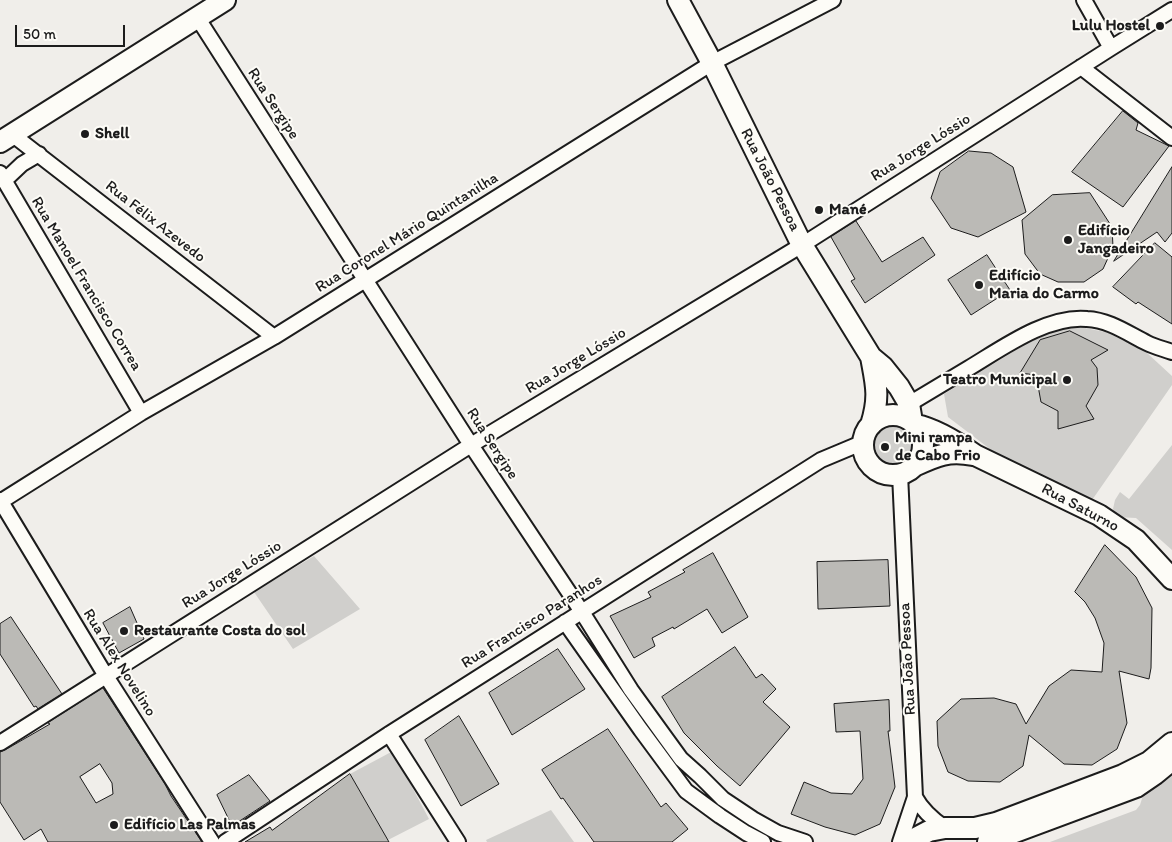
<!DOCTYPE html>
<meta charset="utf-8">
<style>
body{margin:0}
#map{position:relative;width:1172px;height:842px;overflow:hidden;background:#f0eeea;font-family:Itim,sans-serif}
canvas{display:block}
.scale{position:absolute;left:15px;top:25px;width:110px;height:22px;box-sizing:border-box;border:2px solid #1c1c1c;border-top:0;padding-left:6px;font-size:15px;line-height:18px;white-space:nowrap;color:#1c1c1c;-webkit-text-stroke:4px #fdfcf7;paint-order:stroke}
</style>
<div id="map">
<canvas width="1172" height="842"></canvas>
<div class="scale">50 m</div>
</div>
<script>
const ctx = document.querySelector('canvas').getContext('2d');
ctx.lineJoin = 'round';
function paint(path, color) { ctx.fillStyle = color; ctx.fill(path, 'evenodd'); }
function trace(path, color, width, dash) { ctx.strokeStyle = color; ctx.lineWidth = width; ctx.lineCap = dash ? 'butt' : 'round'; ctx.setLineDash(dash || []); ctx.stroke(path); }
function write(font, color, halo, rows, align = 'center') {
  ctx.font = font + ' Itim,sans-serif'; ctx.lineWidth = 4; ctx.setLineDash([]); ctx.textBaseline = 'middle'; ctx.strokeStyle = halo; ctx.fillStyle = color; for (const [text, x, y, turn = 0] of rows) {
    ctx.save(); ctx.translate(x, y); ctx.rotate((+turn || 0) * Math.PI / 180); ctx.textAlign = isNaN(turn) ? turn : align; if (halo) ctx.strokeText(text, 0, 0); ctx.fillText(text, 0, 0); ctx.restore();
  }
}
paint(new Path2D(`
 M1070,325L1105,332L1133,340L1172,376V385L1090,503L1007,462L948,417L944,394L1029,342Z
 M872 446a21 21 0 1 1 42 0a21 21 0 1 1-42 0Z
 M1172,445V550L1136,518L1116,517L1113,509L1115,500L1120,492L1129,499Z
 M314,556L360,609L293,649L254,592Z
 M393,751L429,819L388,840L350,774Z
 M1172,771V842H1050L1136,810L1140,805L1145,789Z
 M551,810L574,842H487L486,840Z`), '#d0cfcc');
const building = new Path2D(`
 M1123,111L1138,123L1136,130L1169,146L1123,207L1072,172Z
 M969,151L991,153L1013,167L1026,212L978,237L951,228L931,198L940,172Z
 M1172,167V233L1165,242L1157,232L1114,261Z
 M1090,193L1112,227L1113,247L1103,269L1084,282H1058L1040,274L1025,254L1022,220L1052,195Z
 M856,221L882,262L923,237L935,255L865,303L851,281L855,279L831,237Z
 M1155,243L1172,257V324L1138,302L1136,304L1113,287Z
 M987,255L1010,290L971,315L948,280Z
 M1070,331L1108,350L1091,360L1097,368L1098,385L1086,406L1094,419L1058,429V411L1041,402L1036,375L1020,373L1040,340Z
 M1105,545L1136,577L1152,608L1151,668L1149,679L1119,671L1127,723L1117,749L1092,765L1064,764L1029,735L1023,766L1000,782L968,781L948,772L938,746L937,721L961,699L994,698L1016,704L1026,724L1049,686L1071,670L1102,672L1104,643L1095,618L1085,602L1075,592Z
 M713,553L748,617L722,633L707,609L674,629L673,627L652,638L655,646L634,658L610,616L651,597L648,592L685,572L683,570Z
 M888,560L890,606L818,609L817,562Z
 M130,607L144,639L119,653L103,623Z
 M11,617L62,694L38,709L36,706L34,707L0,654V624Z
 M735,647L756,678L762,674L776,689L763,702L790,727L740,786L717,766L684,733L662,697Z
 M558,649L585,689L512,735L489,693Z
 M103,688L165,784L171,796L202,842H48L41,829L24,840L0,802V752L5,750L50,724L48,723ZM100,764L112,783L113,794L96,803L80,777Z
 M889,700L890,731H888L895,787L880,824L855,835L825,827L791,814L804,782L831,793L852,794L863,779L860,731L836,732L834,704Z
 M459,716L499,784L461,806L425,740Z
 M608,729L661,807L666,803L688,829L672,842H594L563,798L561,799L542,770Z
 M350,774L389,842H245L270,827L272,830Z
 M249,775L270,801L232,826L217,795Z`);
paint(building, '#bbbab6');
trace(building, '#1c1c1c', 1);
const street = new Path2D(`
 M1084,0L1111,48
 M197,17L471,445L582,612L631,690L665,737L681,759L700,776L723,799L753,819L778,833L805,842
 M1081,67L1172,138
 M13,135L274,337
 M0,173L141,413
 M4,181L22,164L39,154
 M909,404C929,392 949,380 969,368C1001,349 1047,315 1087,319C1109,320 1127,333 1147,343C1155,347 1164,349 1172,352
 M900,474L915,797L900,842
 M0,500L106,676L212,842
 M0,502L141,413L274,337L712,63L833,0
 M565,622L641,730L686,791L720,816L746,833L763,842
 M389,734L458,842
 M0,743L471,445L802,245L1111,48L1172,10
 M915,797C922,810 932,819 945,828
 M225,842L389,734L821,460L864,442`);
const secondary = new Path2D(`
 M678,0L712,63L802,245L871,357L883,367L899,387L909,404L912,422
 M0,142L225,0
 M871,357C876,384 880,397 871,425
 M863 445a30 30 0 1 1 60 0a30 30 0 1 1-60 0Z
 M916,425C936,429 958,443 975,455L1099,515L1136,540L1172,579
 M914,466C936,456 948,450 973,455
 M908,842L929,831L945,828H975L996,823L1123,775L1149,762L1172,743
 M988,842L1136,787L1155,774L1172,760`);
trace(street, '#1c1c1c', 18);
trace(secondary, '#1c1c1c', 24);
trace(street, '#fdfcf7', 14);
trace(secondary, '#fdfcf7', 20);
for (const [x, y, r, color] of [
 [1160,26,5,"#1c1c1c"],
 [85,134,5,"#1c1c1c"],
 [819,210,5,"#1c1c1c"],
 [1068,240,5,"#1c1c1c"],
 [979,285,5,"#1c1c1c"],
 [1067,380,5,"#1c1c1c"],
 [885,447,5,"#1c1c1c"],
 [124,631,5,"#1c1c1c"],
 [114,825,5,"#1c1c1c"]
]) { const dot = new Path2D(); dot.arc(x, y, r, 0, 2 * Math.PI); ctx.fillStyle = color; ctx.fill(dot); trace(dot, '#fdfcf7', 2); }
write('bold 16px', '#1c1c1c', '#fdfcf7', [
 ["Lulu Hostel",1150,26,"right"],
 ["Shell",95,134],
 ["Mané",829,210],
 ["Edifício",1078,231],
 ["Jangadeiro",1078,249],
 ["Edifício",989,276],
 ["Maria do Carmo",989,294],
 ["Teatro Municipal",1057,380,"right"],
 ["Mini rampa",895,438],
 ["de Cabo Frio",895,456],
 ["Restaurante Costa do sol",134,631],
 ["Edifício Las Palmas",124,825]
], 'left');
write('16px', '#1c1c1c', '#fdfcf7', [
 ["Rua Sergipe",273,104,57],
 ["Rua Jorge Lóssio",921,148,-32],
 ["Rua João Pessoa",770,180,63],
 ["Rua Félix Azevedo",155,222,38],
 ["Rua Coronel Mário Quintanilha",407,233,-32],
 ["Rua Manoel Francisco Correa",86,284,59],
 ["Rua Jorge Lóssio",576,361,-31],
 ["Rua Sergipe",492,444,57],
 ["Rua Saturno",1080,508,28],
 ["Rua Jorge Lóssio",232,575,-32],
 ["Rua Francisco Paranhos",532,622,-32],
 ["Rua João Pessoa",908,659,-93],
 ["Rua Alex Novelino",119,663,58]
]);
</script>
